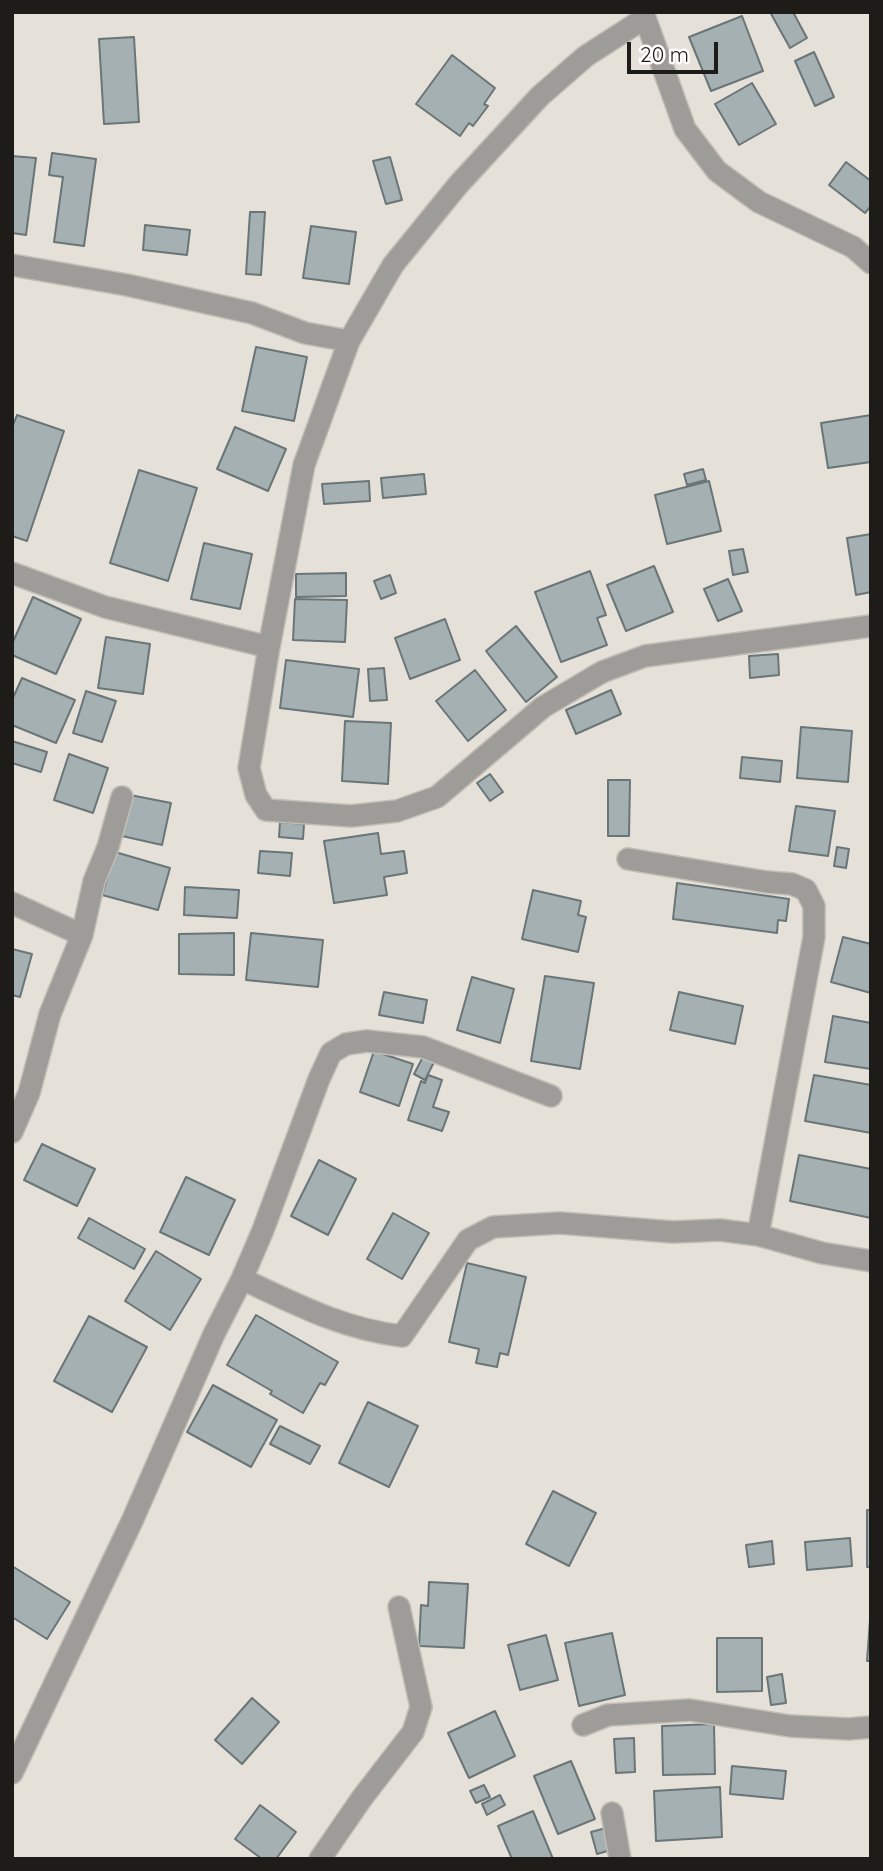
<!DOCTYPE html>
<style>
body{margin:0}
#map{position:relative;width:883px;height:1871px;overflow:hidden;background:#e6e1d8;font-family:Quicksand,sans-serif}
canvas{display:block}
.frame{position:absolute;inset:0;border:14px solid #1d1c18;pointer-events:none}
.scale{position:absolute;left:627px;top:42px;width:91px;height:32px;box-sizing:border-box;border:4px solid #1d1c18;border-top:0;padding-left:9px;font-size:21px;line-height:24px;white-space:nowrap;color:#1d1c18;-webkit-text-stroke:5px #fff;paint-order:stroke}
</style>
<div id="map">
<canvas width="883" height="1871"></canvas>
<div class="frame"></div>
<div class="scale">20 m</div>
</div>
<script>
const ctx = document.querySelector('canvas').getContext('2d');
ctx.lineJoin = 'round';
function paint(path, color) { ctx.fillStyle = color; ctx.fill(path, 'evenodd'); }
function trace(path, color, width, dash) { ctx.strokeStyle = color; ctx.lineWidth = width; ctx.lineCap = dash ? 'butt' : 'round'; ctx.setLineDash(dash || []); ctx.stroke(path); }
const building = new Path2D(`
 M770,12H793L807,38L790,48Z
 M742,16L763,71L711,91L689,37Z
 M134,37L139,122L104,124L99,39Z
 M814,52L834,97L815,106L795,61Z
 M452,55L495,88L484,104L488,106L473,126L469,123L460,136L416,104Z
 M752,83L776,124L739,145L715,104Z
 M52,153L96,159L84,246L54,242L63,177L49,175Z
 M12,156L36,158L26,235L12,233Z
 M390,157L402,200L386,204L373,161Z
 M846,162L871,181V206L865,213L829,185Z
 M250,212H265L261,275L246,274Z
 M145,225L190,230L187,255L143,250Z
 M311,226L356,232L349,284L303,278Z
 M256,347L307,357L294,421L242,411Z
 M17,415L64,431L27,541L12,536V428Z
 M871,415V462L828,468L821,423Z
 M235,427L286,449L268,491L217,469Z
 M703,469L706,480L687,485L684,474Z
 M139,470L197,488L168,581L110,563Z
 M424,474L426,494L383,498L381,478Z
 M369,481L370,501L324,504L322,484Z
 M709,481L721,531L667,544L655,495Z
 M871,534V592L856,595L847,538Z
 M204,543L252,554L240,609L191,599Z
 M743,549L748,572L733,575L729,551Z
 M654,566L673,612L626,631L607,585Z
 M590,571L606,615L597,618L607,645L561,662L535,592Z
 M346,573V596L296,597V574Z
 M390,575L396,593L381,599L374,581Z
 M728,579L742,611L718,621L704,589Z
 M33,597L81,619L56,674L12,655V644Z
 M295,599L347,600L345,642L293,640Z
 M445,619L460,660L410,679L395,638Z
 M516,626L557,677L526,702L486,651Z
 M106,637L150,644L143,694L98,688Z
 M778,654L779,675L750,678L749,656Z
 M286,660L359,669L353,717L280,708Z
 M384,668L387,700L370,701L368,669Z
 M475,670L506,710L468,741L436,701Z
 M22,678L75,700L56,743L12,725V700Z
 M611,690L621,714L576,734L566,710Z
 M86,691L116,701L102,742L73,733Z
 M345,721L391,723L388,784L342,781Z
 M801,727L852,731L848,782L797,778Z
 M12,741L47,752L41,772L12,763Z
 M69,754L108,768L93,813L54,800Z
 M742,757L782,761L780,782L740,778Z
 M490,774L503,792L490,801L477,783Z
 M608,780H630L629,836H608Z
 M130,795L171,803L162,845L122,836Z
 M796,806L835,811L828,856L789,851Z
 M280,822L304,824L303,839L279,837Z
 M378,833L381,854L404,851L407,873L384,877L387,895L334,903L324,841Z
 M837,847L849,849L846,868L834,866Z
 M260,851L292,853L290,876L258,873Z
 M115,852L170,868L158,910L102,895Z
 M677,883L789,899L786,921L778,920L777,933L673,919Z
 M185,887L239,890L237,918L184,915Z
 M533,890L581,901L578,915L586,917L578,952L522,939Z
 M234,933V975L179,974V934Z
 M251,933L323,940L318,987L246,980Z
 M843,937L871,944V993L831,982Z
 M12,949L32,954L20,997L12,995Z
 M545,976L594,983L580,1069L531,1061Z
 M472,977L514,989L500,1043L457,1030Z
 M384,992L427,1000L423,1023L379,1015Z
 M679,992L743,1006L735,1044L670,1030Z
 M833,1016L871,1023V1069L825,1062Z
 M374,1051L413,1064L399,1106L360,1092Z
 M424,1055L435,1060L425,1080L414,1074Z
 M428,1075L442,1080L433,1107L449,1112L442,1131L408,1120L421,1081L425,1083Z
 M814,1075L871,1085V1133L805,1121Z
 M42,1144L95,1169L77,1206L24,1180Z
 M799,1155L871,1169V1218L790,1201Z
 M319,1160L356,1179L328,1235L291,1216Z
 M186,1177L235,1200L209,1255L160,1232Z
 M393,1213L429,1233L402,1279L367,1259Z
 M89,1218L145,1249L134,1269L78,1238Z
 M156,1251L201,1279L170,1330L125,1301Z
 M467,1263L526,1277L508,1355L500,1353L497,1367L476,1363L479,1349L449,1342Z
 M256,1315L338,1362L325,1385L320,1383L303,1413L270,1394L272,1391L227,1365Z
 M89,1316L147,1347L112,1412L54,1381Z
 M213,1385L277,1420L251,1467L187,1432Z
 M368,1402L418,1426L389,1487L339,1463Z
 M280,1426L320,1446L310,1464L270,1444Z
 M553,1491L596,1513L569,1566L526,1544Z
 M867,1510H871V1567H867Z
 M850,1538L852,1566L807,1570L805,1542Z
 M772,1541L774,1564L749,1567L746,1545Z
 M12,1566L70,1602L47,1639L12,1617Z
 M429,1582L468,1584L464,1648L419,1646L421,1605L428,1606Z
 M871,1606V1661H867Z
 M612,1633L625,1695L579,1706L565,1643Z
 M546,1635L558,1680L520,1690L508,1645Z
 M717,1638H762V1691L717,1692Z
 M782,1674L786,1703L771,1705L767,1677Z
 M252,1698L279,1722L242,1764L215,1740Z
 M495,1711L515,1756L469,1778L448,1733Z
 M714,1724L715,1774L663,1775L662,1726Z
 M634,1738L635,1772L616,1773L614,1739Z
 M571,1761L595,1819L558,1834L534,1776Z
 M732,1766L786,1771L783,1799L730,1794Z
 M484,1785L490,1797L476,1803L470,1791Z
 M720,1787L722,1837L656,1841L654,1791Z
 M500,1795L505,1805L487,1815L482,1804Z
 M260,1805L296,1832L276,1859H262L235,1839Z
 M533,1811L553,1859H512L498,1826Z
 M606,1828L611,1850L597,1854L591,1832Z`);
paint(building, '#a5b0b3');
trace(building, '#6a7577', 2);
const minor = new Path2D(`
 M643,12L685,129L717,171L759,202L853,247L871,263
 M12,265L127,285L252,313L305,333L349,341L304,465L269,647L249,768L256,795L266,810L351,816L397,811L437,797L543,707L602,672L645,656L871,626
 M349,341L393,265L458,185L540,96L586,56L645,18
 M12,573L105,607L269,647
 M628,859L767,882L792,884L806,890L814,906V937L758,1235
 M12,903L82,935L50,1014L29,1093L12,1132
 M82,935L94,881L108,847L122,797
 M242,1279C296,1304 342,1329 402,1336L468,1240L493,1227L560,1223L673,1232L720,1230L758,1235L822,1253L871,1261
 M583,1725L608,1715L690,1710L790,1726L849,1729L871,1727
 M12,1773L133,1519L214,1334L242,1279L263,1230L319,1079L331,1053L346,1044L367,1041L423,1047L551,1096
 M612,1813L620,1859
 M320,1859L362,1798L413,1732L421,1707L399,1607`);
trace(minor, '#c2beb5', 24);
trace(minor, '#9e9c98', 21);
</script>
